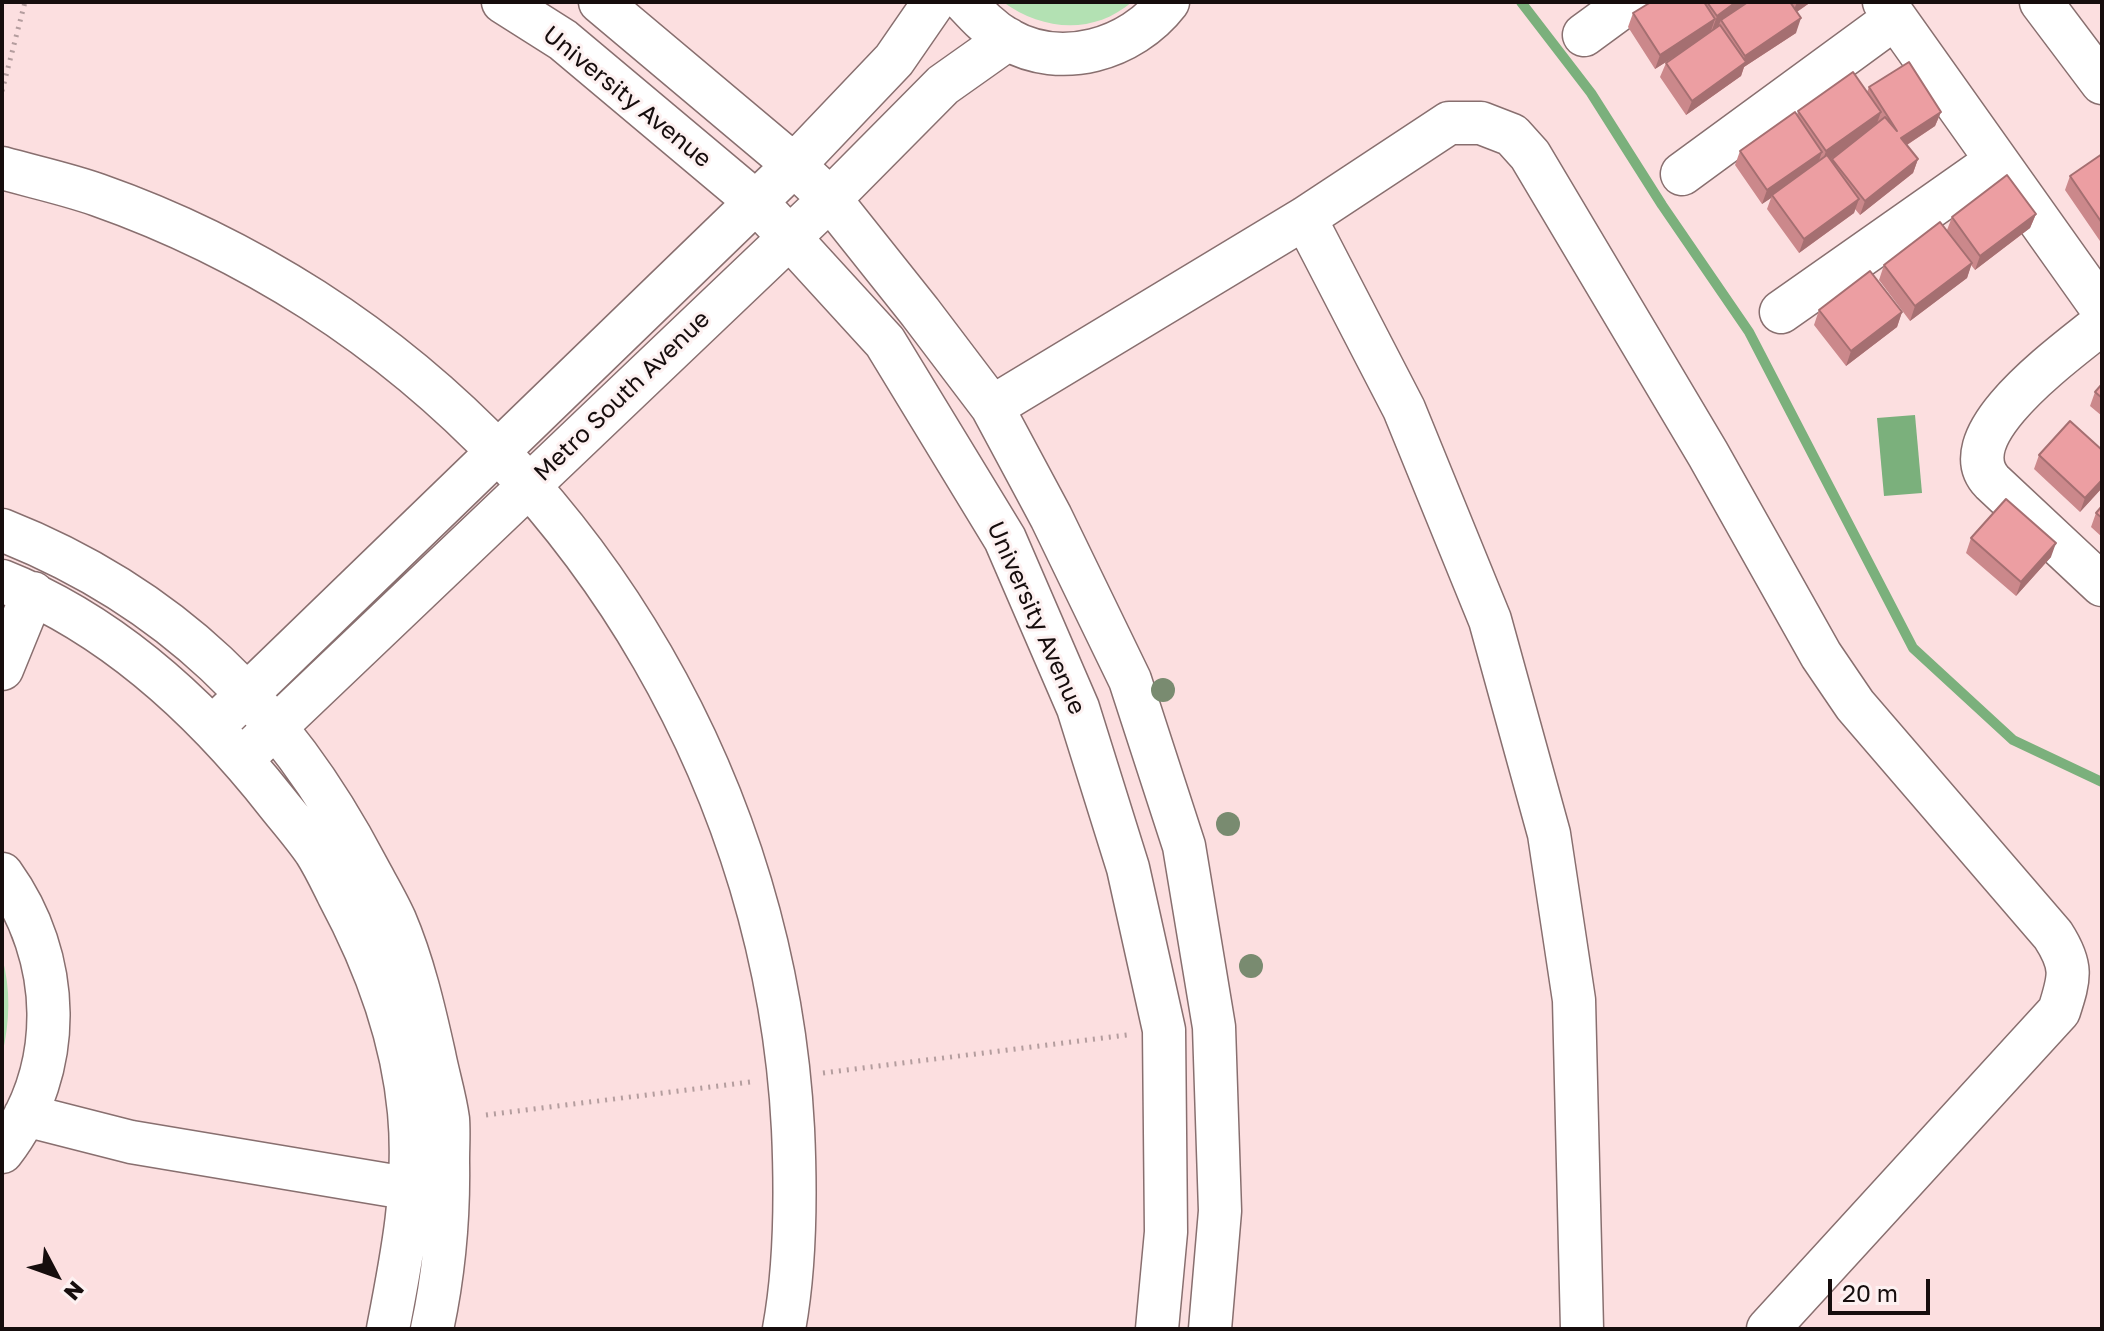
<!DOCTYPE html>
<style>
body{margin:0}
#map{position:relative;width:2104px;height:1331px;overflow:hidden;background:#fcdfe0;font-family:"Golos Text",sans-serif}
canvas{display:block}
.frame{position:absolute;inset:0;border:4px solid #160d0d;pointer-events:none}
.north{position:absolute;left:16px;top:1235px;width:80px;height:80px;-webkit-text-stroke:6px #fdf1f1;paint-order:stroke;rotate:131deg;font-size:22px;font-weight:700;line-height:32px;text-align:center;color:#160d0d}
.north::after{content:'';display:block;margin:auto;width:28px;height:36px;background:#160d0d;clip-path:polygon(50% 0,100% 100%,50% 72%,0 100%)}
.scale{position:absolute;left:1828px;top:1279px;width:102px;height:36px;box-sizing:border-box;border:4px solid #160d0d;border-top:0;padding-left:10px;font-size:24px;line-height:28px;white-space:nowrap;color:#160d0d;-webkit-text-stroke:6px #fdf1f1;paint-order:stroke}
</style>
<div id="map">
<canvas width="2104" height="1331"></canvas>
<div class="frame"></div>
<div class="north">N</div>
<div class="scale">20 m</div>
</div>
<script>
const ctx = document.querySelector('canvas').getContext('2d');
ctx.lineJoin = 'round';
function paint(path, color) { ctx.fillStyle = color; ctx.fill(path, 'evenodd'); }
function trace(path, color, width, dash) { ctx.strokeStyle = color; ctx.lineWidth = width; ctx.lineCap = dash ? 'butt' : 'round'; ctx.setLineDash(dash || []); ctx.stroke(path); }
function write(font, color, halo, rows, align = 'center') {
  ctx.font = font + ' "Golos Text",sans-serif'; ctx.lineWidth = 6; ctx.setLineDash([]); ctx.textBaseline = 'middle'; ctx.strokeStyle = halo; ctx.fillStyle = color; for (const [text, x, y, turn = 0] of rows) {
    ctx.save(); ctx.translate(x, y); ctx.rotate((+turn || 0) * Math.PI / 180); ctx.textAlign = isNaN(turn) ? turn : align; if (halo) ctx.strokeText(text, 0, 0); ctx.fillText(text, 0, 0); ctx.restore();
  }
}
paint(new Path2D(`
 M1003,2H1132C1093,35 1043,31 1003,2Z
 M2,957C11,989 10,1022 2,1055Z`), '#b3e1b3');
paint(new Path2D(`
 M1915,415L1922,493L1884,496L1877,418Z`), '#7bb07c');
trace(new Path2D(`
 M1521,2L1591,93L1662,205L1749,332L1913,648L2013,740L2102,782`), '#7bb07c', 10);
const minor = new Path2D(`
 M503,2L563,40L756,202L789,237L885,342L1005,539L1078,708L1128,868L1164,1030L1166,1232L1157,1329
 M600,2L794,165L830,199L920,312L992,407L1051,517L1130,680L1184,846L1214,1027L1220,1211L1210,1329
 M965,2C978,16 990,29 1007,39C1061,70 1131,50 1168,2
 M1884,2L2102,309
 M2041,2L2102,83
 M1584,35L1629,2
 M2,168C34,177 67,184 98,195C172,221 247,258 313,300C595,481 776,795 793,1129C796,1195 796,1264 784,1329
 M1682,174L1895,18
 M1305,218L1404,409L1490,620L1549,834L1574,1000L1582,1329
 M1781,312L1996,161
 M2102,323C2070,350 1947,435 1992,482L2102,585
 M992,407L1305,218L1449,123H1481L1512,135L1530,155L1708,454L1821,655L1855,705L2053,935C2073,966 2070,977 2059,1011L1768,1329
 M2,530C169,596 284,708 367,867C376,884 387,902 395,920C413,962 424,1009 434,1054C438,1075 445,1097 448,1119C449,1132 448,1147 448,1161C449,1218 444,1273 432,1329
 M2,581C113,625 205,711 278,804C290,819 304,835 315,851C324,865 331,880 338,894C374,961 402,1036 409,1112C416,1186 402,1257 388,1329
 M2,669L33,593
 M213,727L794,165L894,60L934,2
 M242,759L830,199L943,85L1008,39
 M2,874C62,957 66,1069 2,1152
 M25,1115L131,1142L412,1189`);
trace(minor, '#886f6f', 45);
trace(new Path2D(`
 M2,91L25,2
 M823,1073L1127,1035
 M486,1115L750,1082`), '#b49d9e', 5, [2, 6]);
trace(minor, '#fff', 42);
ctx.fillStyle = '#798b70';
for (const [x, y] of [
 [1163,690],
 [1228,824],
 [1251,966]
]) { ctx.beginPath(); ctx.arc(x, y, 12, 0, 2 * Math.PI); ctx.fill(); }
paint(new Path2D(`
 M1651,2H1811L1797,12L1796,33L1744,67L1741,76L1686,115L1660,77L1666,63L1685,50L1655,69L1628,27L1633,13Z
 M1869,87L1941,112L1935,126L1907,145L1918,159L1913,173L1860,215L1855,209L1854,213L1799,253L1767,209L1771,198L1762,204L1735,165L1740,151L1797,115L1798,111L1867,92Z
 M2102,154V244L2065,190L2070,176Z
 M2036,214L2030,228L1975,270L1971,265L1967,278L1910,321L1879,280L1884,265L1947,230L1952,217Z
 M1819,310L1902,312L1897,327L1846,366L1814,325Z
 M2102,384V416L2090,406L2095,392Z
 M2102,450V488L2080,512L2034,469L2039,455Z
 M2102,506V537L2091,527L2096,513Z
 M1971,538L2051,557L2016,596L1966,553Z`), '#cb888b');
paint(new Path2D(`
 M1736,2H1751L1721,20L1719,25L1712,30L1717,16Z
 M1797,2H1811L1792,15Z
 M1801,18L1796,33L1744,67L1741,76L1686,115L1692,101L1741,66L1745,56Z
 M1715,19L1710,34L1655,69L1660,55Z
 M1881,112L1876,126L1821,166L1826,151Z
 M1941,112L1935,126L1896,152L1901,138Z
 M1822,152L1817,166L1772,195L1771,198L1762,204L1767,190Z
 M1918,159L1913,173L1860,215L1865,201Z
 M1859,199L1854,213L1799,253L1804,239Z
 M2036,214L2030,228L1975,270L1980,256Z
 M1972,263L1967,278L1910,321L1915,306Z
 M1902,312L1897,327L1846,366L1851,351Z
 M2102,480V488L2080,512L2085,498Z
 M2056,543L2051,557L2016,596L2021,582Z`), '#a56f71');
const building = new Path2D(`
 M1651,2H1704L1715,19L1660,55L1633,13Z
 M1707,2H1736L1717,16Z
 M1748,2H1790L1801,18L1745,56L1721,20Z
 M1720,25L1746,62L1692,101L1666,63Z
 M1909,62L1941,112L1901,138L1918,159L1865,201L1832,159L1885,117L1897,131L1869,87Z
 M1853,72L1881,112L1826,151L1798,111Z
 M1795,112L1822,152L1767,190L1740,151Z
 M2102,154V223L2070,176Z
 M1827,155L1859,199L1804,239L1772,195Z
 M2007,175L2036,214L1980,256L1952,217Z
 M1940,222L1972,263L1915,306L1884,265Z
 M1870,271L1902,312L1851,351L1819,310Z
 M2102,384V398L2095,392Z
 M2070,421L2102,450V480L2085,498L2039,455Z
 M2006,499L2056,543L2021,582L1971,538Z
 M2102,506V518L2096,513Z`);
paint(building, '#ec9ea2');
trace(building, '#a56f71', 2);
write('24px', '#160d0d', '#fdf1f1', [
 ["University Avenue",627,97,39],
 ["Metro South Avenue",622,396,-44],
 ["University Avenue",1036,618,66]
]);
</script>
